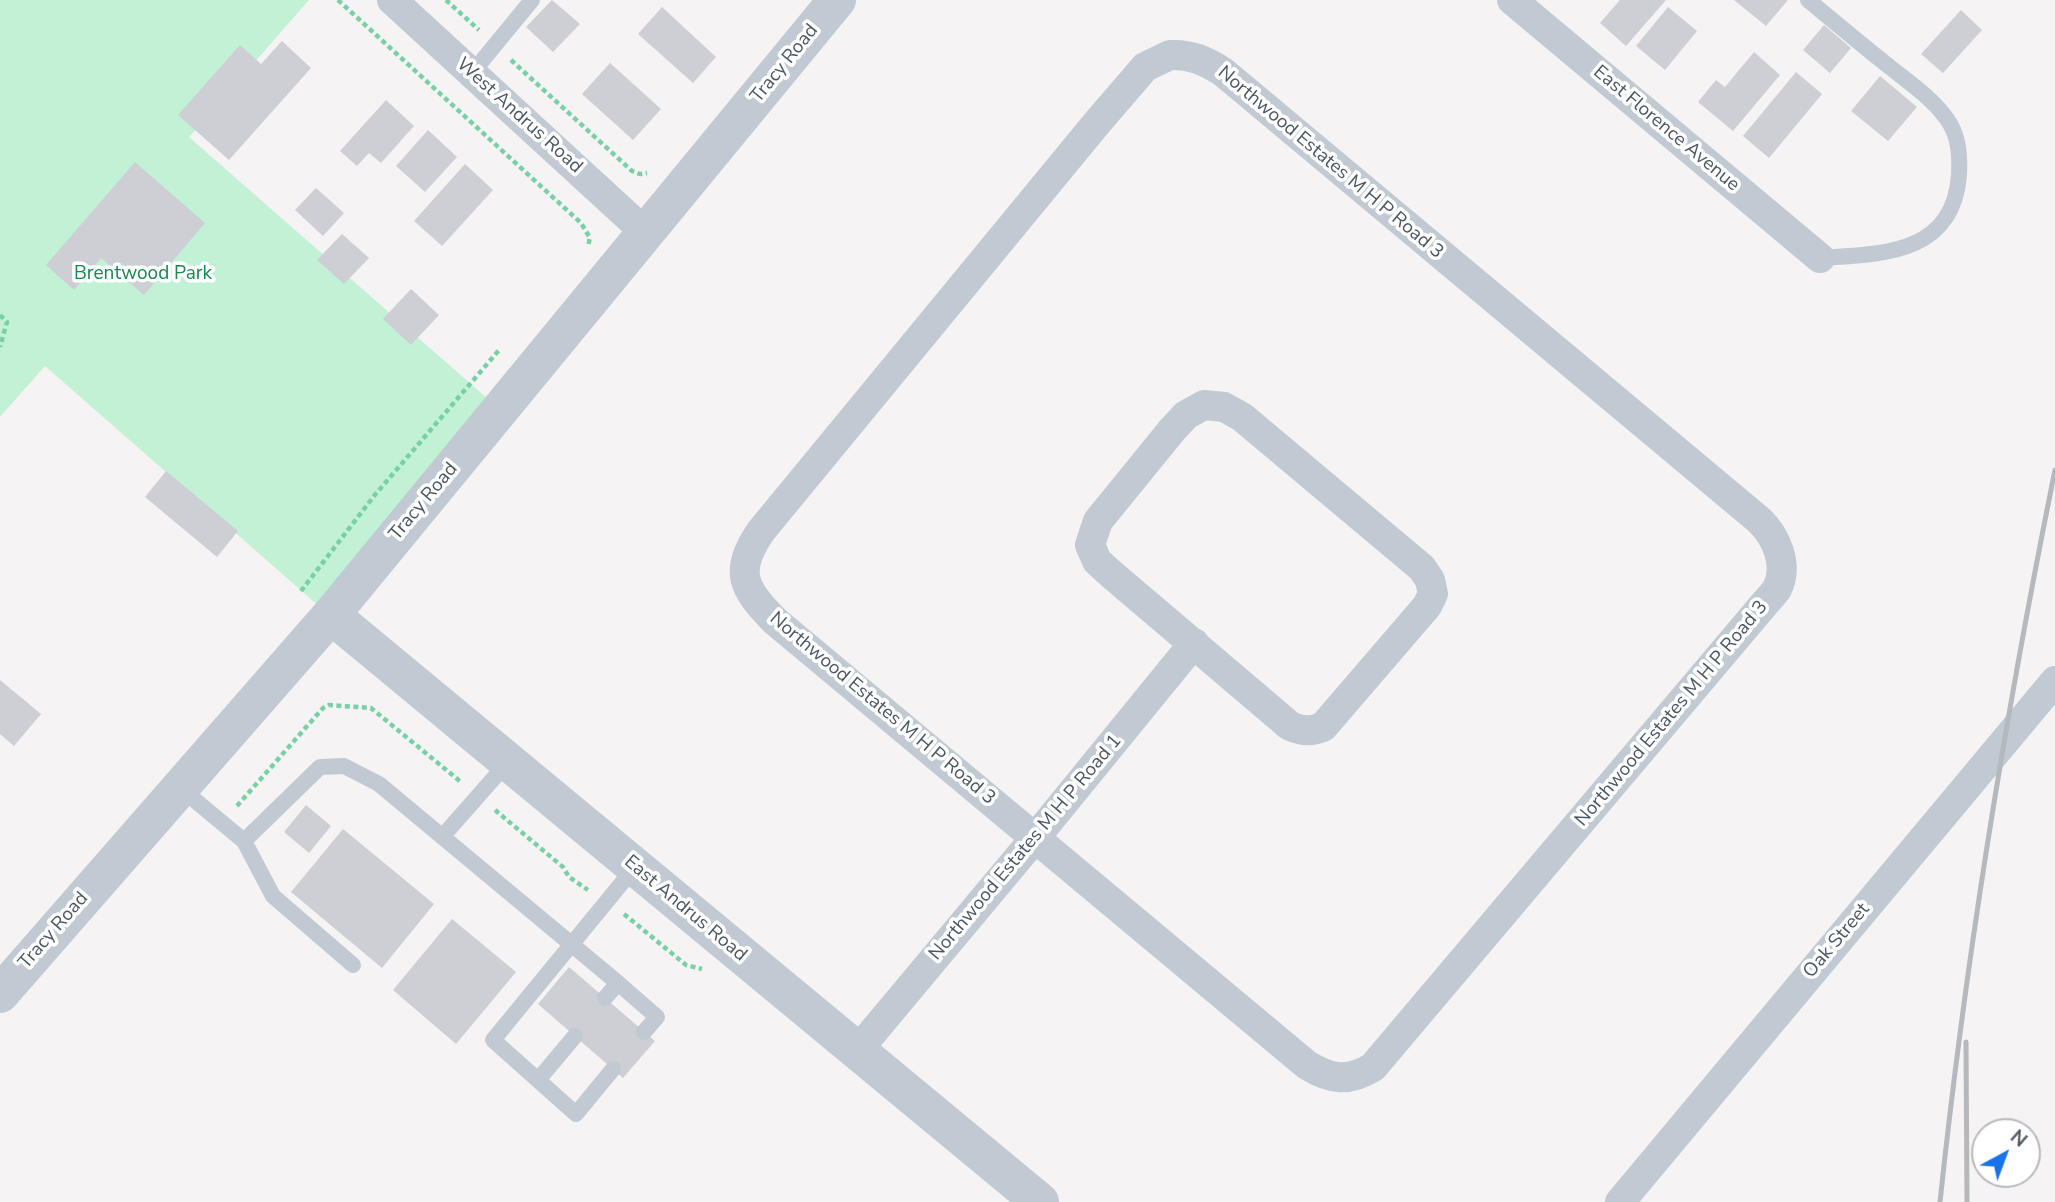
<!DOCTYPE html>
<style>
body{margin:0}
#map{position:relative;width:2055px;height:1202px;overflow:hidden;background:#f5f3f3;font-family:"Nunito Sans",sans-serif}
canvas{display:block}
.north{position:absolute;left:1971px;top:1118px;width:70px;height:70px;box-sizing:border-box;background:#fff;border:2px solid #b7bbc0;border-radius:50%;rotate:41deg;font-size:19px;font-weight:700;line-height:28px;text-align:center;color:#4a5661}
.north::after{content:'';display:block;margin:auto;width:24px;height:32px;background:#1a73e8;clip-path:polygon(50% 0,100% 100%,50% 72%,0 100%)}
</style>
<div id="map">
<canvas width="2055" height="1202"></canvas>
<div class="north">N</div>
</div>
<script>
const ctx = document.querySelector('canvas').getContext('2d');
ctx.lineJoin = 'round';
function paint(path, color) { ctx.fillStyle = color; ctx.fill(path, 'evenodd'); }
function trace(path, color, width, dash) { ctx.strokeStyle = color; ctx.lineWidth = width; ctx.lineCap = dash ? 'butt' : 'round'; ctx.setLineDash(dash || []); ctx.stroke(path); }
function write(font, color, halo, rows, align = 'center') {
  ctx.font = font + ' "Nunito Sans",sans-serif'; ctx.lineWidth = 7; ctx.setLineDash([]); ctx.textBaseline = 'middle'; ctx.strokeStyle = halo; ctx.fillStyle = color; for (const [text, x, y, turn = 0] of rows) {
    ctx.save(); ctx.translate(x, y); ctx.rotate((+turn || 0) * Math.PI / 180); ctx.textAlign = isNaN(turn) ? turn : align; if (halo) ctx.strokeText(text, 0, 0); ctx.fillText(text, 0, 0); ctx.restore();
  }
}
paint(new Path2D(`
 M0,0H309L189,137L496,406L320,607L45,366L0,417Z`), '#c3f1d5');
paint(new Path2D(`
 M552,0L580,24L553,52L526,27Z
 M1620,0H1666L1626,46L1600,23Z
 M1734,0H1788L1766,26Z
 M662,7L716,57L693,83L638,34Z
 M1668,7L1697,31L1665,70L1636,46Z
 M1961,10L1982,30L1943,73L1921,54Z
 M1824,25L1851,48L1830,73L1803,50Z
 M282,41L311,68L229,160L178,115L240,45L261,64Z
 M1754,52L1780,75L1733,131L1698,102L1716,80L1725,87Z
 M610,63L661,109L633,140L582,94Z
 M1796,72L1822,94L1769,158L1743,136Z
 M1880,76L1917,107L1888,141L1851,111Z
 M386,100L414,126L381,163L369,153L357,166L340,151Z
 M428,130L457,157L425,192L396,166Z
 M135,162L205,223L144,295L101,258L74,290L46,265Z
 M465,164L493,190L442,246L414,221Z
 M316,188L344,213L323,236L295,210Z
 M342,234L369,258L344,284L317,260Z
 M411,289L439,315L411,345L383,319Z
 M166,471L238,531L217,557L145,497Z
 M0,680L41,714L14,746L0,734Z
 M306,805L331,826L309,853L284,832Z
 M343,829L434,904L382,968L291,892Z
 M452,919L516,972L456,1044L393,990Z
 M569,967L655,1041L623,1078L538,1004Z`), '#cdcfd5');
trace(new Path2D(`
 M338,0L581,223L590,238L588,246
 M446,0L479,30
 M511,60L632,171L640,174L647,173
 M0,315L7,322L0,347
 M301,591L374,496L500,349
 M237,806L323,708L329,705L371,708L461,782
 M495,810L563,867L569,877L588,890
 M624,914L686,965L702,969`), '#7ad0a6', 4.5, [5, 3.5]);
trace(new Path2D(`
 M1808,0C1836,23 1863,46 1891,68C1910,83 1933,99 1947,119C1959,136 1960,155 1959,175C1953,255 1881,254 1820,258
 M472,73L532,0
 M179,787L244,841L320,767L344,766L379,784L618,983L605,998
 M442,837L508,762
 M244,841L273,896L353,965
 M618,983L657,1017L644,1032
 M613,1069L576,1114L493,1040L635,867
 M538,1080L575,1036`), '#c1cad2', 16);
trace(new Path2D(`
 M392,0L646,233
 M1512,0L1820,258
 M1170,55C1191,54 1206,61 1223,72L1759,520C1776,536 1789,565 1777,589C1774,593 1770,598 1766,602L1373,1067C1349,1082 1331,1080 1307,1065L775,621C743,588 733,572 761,531L1096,124L1145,67Z
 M1204,405L1224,407L1242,417L1422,568L1430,580L1433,594L1427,606L1323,727C1310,732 1302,731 1290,726L1110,573L1097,561L1090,545L1098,521L1172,430L1186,415Z
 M857,1051L1035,838L1194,643
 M1620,1202L2055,681`), '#c1cad2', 30);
trace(new Path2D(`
 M331,615L1040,1202
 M0,994L331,615L837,0`), '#c1cad2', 38);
trace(new Path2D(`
 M1966,1042L1967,1202
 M1940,1202C1966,956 2006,712 2055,470`), '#b5b8bd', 5);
write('19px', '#4a5661', '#fff', [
 ["Tracy Road",785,64,-51],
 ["West Andrus Road",519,116,42],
 ["East Florence Avenue",1666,129,40],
 ["Northwood Estates M H P Road 3",1330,163,40],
 ["Tracy Road",424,502,-50],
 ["Northwood Estates M H P Road 3",882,709,40],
 ["Northwood Estates M H P Road 3",1672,714,-50],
 ["Northwood Estates M H P Road 1",1026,848,-50],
 ["East Andrus Road",685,909,40],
 ["Tracy Road",54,931,-49],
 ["Oak Street",1837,941,-50]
]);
write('19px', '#17864f', '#fff', [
 ["Brentwood Park",143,274]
]);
</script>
